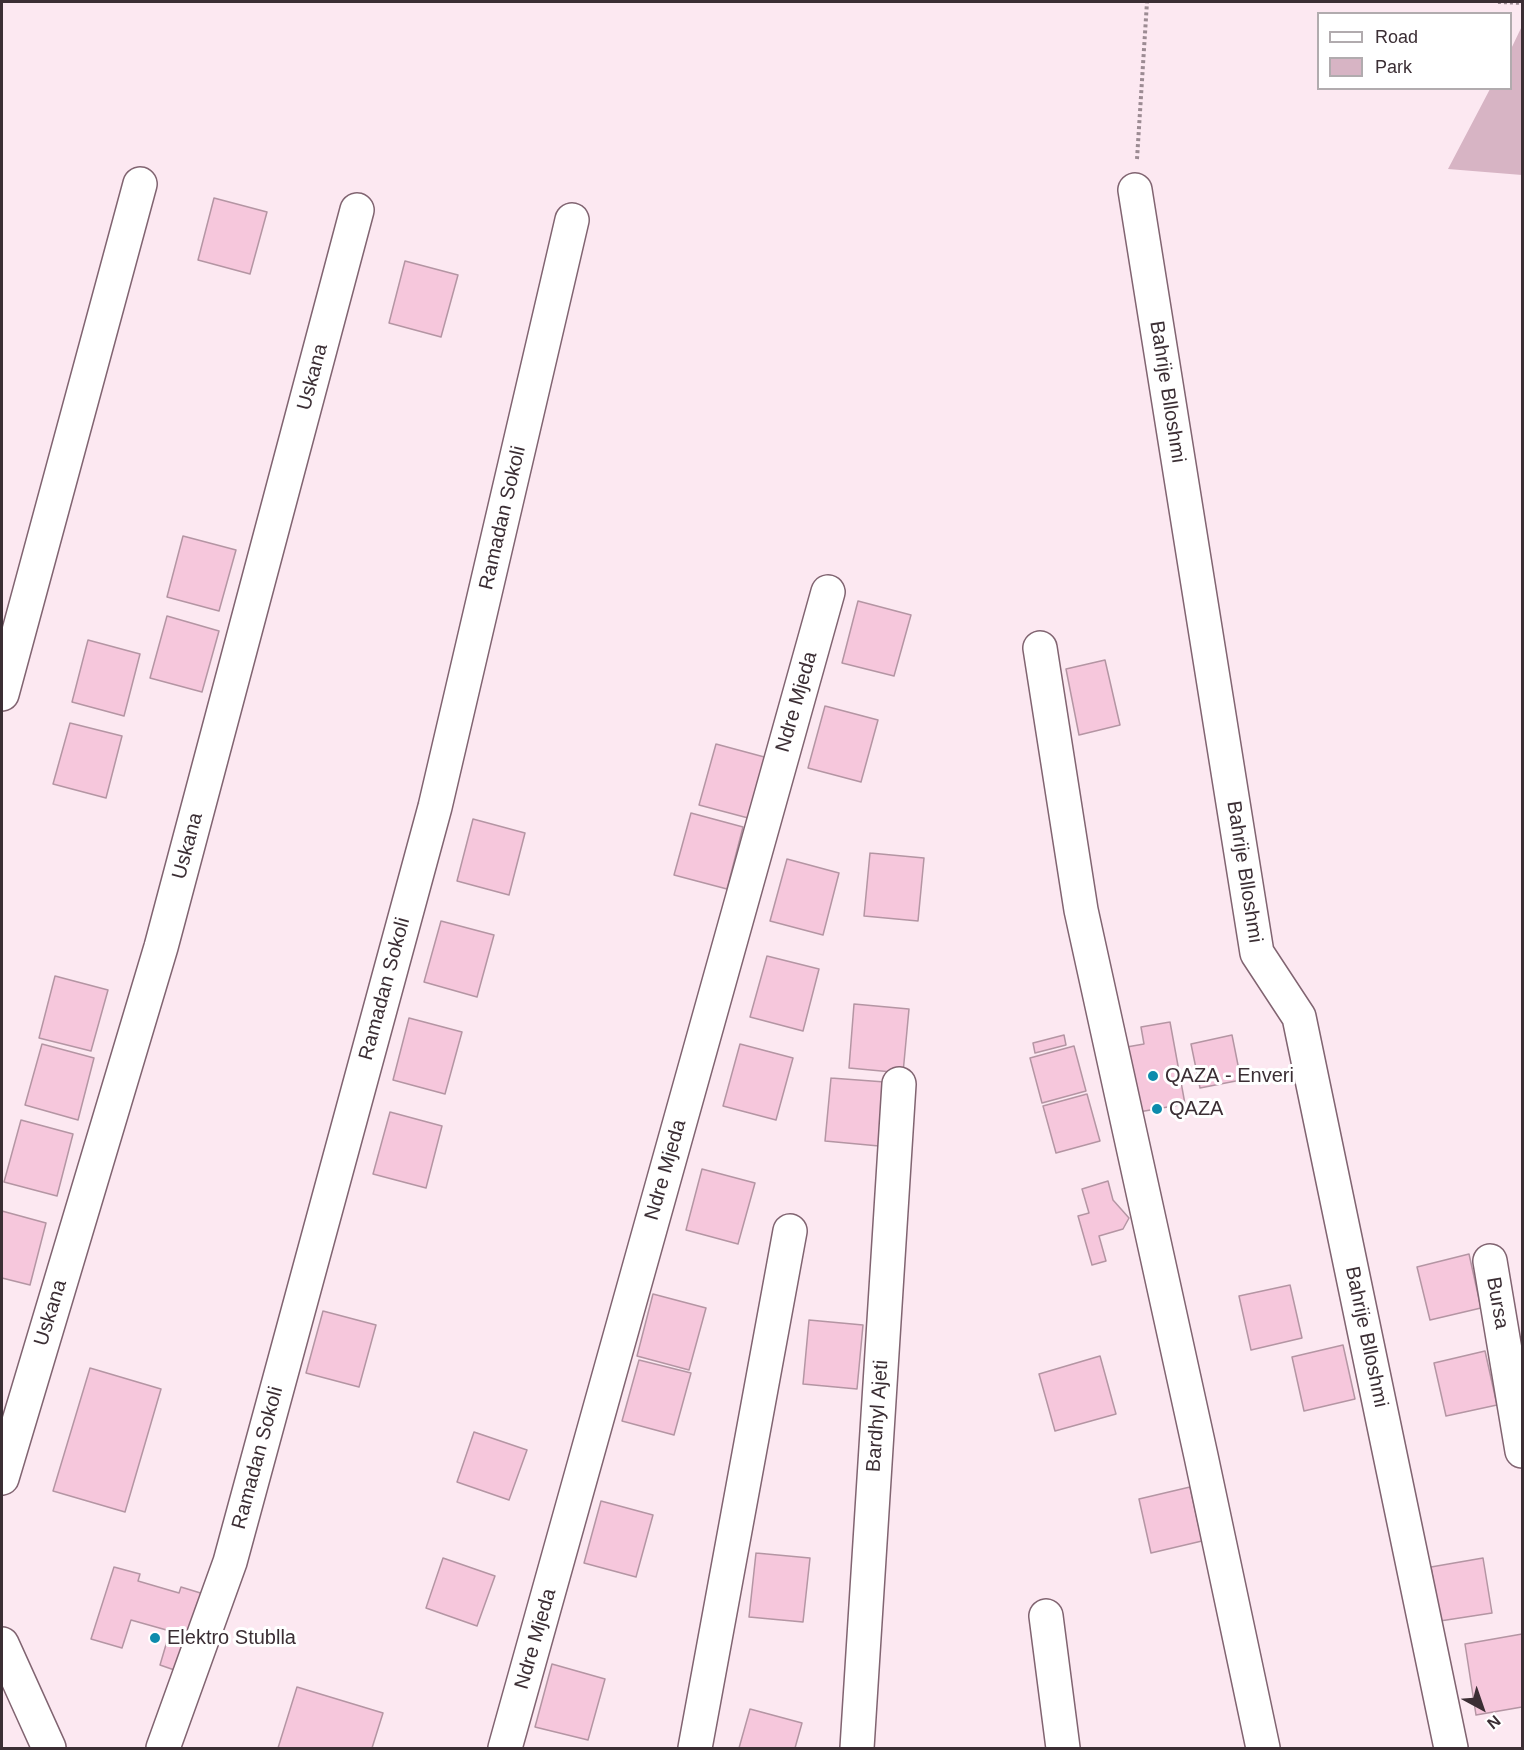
<!DOCTYPE html>
<style>
body{margin:0}
#map{position:relative;width:1524px;height:1750px;overflow:hidden;background:#fce8f1;font-family:Arial,sans-serif}
canvas{display:block}
.frame{position:absolute;inset:0;border:3px solid #3b2e34;pointer-events:none}
.legend{position:absolute;left:1317px;top:12px;width:195px;height:78px;box-sizing:border-box;background:#fff;border:2px solid #b1abae;margin:0;padding:8px 10px;list-style:none;font-size:18px;color:#3b2e34}
.legend li{display:flex;align-items:center;gap:12px;height:30px}
.legend b{width:30px;border:2px solid #b1abae}
.north{position:absolute;left:1452px;top:1678px;width:60px;height:60px;-webkit-text-stroke:4px #fff;paint-order:stroke;rotate:140deg;font-size:16px;font-weight:700;line-height:24px;text-align:center;color:#3b2e34}
.north::after{content:'';display:block;margin:auto;width:21px;height:27px;background:#3b2e34;clip-path:polygon(50% 0,100% 100%,50% 72%,0 100%)}
</style>
<div id="map">
<canvas width="1524" height="1750"></canvas>
<div class="frame"></div>
<ul class="legend">
<li><b style="height:8px;background:#fff"></b>Road</li>
<li><b style="height:16px;background:#d7b4c4"></b>Park</li>
</ul>
<div class="north">N</div>
</div>
<script>
const ctx = document.querySelector('canvas').getContext('2d');
ctx.lineJoin = 'round';
function fillPath(path, color) { ctx.fillStyle = color; ctx.fill(path, 'evenodd'); }
const poly = rows => new Path2D(rows.map(r => 'M' + r).join(''));
function trace(path, color, width, dash) { ctx.strokeStyle = color; ctx.lineWidth = width; ctx.lineCap = dash ? 'butt' : 'round'; ctx.setLineDash(dash || []); ctx.stroke(path); }
function write(font, color, halo, rows, align = 'center') {
  ctx.font = font + ' Arial,sans-serif'; ctx.lineWidth = 6; ctx.setLineDash([]); ctx.textBaseline = 'middle'; ctx.strokeStyle = halo; ctx.fillStyle = color; for (const [text, x, y, turn = 0] of rows) {
    ctx.save(); ctx.translate(x, y); ctx.rotate((+turn || 0) * Math.PI / 180); ctx.textAlign = isNaN(turn) ? turn : align; if (halo) ctx.strokeText(text, 0, 0); ctx.fillText(text, 0, 0); ctx.restore();
  }
}
fillPath(poly([
 [1522,26,1522,175,1448,169,1490,89,1510,88,1511,49]
]), '#d7b4c4');
const building = poly([
 [214,198,267,212,250,274,198,260,214,198],
 [405,261,458,275,441,337,389,323,405,261],
 [183,536,236,550,219,611,167,597,183,536],
 [858,601,911,615,894,676,842,663,858,601],
 [167,616,219,631,202,692,150,678,167,616],
 [88,640,140,654,124,716,72,702,88,640],
 [1105,660,1120,725,1079,735,1066,669,1105,660],
 [825,706,878,720,861,782,808,768,825,706],
 [70,723,122,736,106,798,53,784,70,723],
 [716,744,768,758,752,819,699,805,716,744],
 [691,813,743,827,727,889,674,875,691,813],
 [473,819,525,833,509,895,457,881,473,819],
 [870,853,924,858,918,921,864,916,870,853],
 [787,859,839,873,823,935,770,921,787,859],
 [441,921,494,935,477,997,424,982,441,921],
 [767,956,819,969,803,1031,750,1017,767,956],
 [55,976,108,990,91,1051,39,1038,55,976],
 [854,1004,909,1009,903,1073,849,1068,854,1004],
 [409,1018,462,1032,445,1094,393,1080,409,1018],
 [1170,1022,1185,1104,1133,1113,1121,1048,1144,1044,1141,1027,1170,1022],
 [1064,1035,1066,1045,1035,1053,1033,1043,1064,1035],
 [1232,1035,1241,1080,1200,1088,1191,1044,1232,1035],
 [42,1044,94,1058,78,1120,25,1105,42,1044],
 [740,1044,793,1058,776,1120,723,1106,740,1044],
 [1074,1046,1086,1091,1042,1103,1030,1058,1074,1046],
 [831,1078,885,1082,879,1146,825,1141,831,1078],
 [1087,1094,1100,1141,1056,1153,1043,1106,1087,1094],
 [390,1112,442,1126,426,1188,373,1174,390,1112],
 [21,1120,73,1134,57,1196,4,1182,21,1120],
 [702,1169,755,1183,738,1244,686,1230,702,1169],
 [1108,1181,1113,1200,1129,1218,1123,1229,1099,1236,1106,1261,1092,1265,1078,1216,1089,1213,1082,1189,1108,1181],
 [2,1211,46,1223,30,1285,2,1278,2,1211],
 [1469,1254,1481,1308,1430,1320,1417,1267,1469,1254],
 [1290,1285,1302,1338,1251,1350,1239,1296,1290,1285],
 [653,1294,706,1308,689,1370,637,1356,653,1294],
 [323,1311,376,1325,359,1387,306,1373,323,1311],
 [809,1320,863,1325,857,1389,803,1384,809,1320],
 [1343,1345,1355,1399,1304,1411,1292,1357,1343,1345],
 [1485,1351,1497,1405,1446,1416,1434,1363,1485,1351],
 [1100,1356,1116,1414,1055,1431,1039,1374,1100,1356],
 [639,1360,691,1373,674,1435,622,1421,639,1360],
 [90,1368,161,1389,125,1512,53,1491,90,1368],
 [474,1432,527,1450,509,1500,457,1482,474,1432],
 [1190,1487,1202,1541,1151,1553,1139,1499,1190,1487],
 [601,1501,653,1515,636,1577,584,1563,601,1501],
 [756,1553,810,1558,803,1622,749,1617,756,1553],
 [443,1558,495,1576,477,1626,426,1608,443,1558],
 [1483,1558,1492,1613,1440,1621,1431,1567,1483,1558],
 [114,1567,140,1574,138,1581,179,1593,181,1587,207,1595,183,1673,160,1665,170,1631,131,1620,122,1648,91,1639,114,1567],
 [1522,1634,1522,1707,1476,1715,1465,1644,1522,1634],
 [552,1664,605,1679,588,1740,535,1727,552,1664],
 [297,1687,383,1713,372,1748,278,1748,297,1687],
 [750,1709,802,1723,795,1748,739,1748,750,1709]
]);
fillPath(building, '#f6c7dc');
trace(building, '#b495a3', 1.5);
const minor = poly([
 [1135,190,1257,953,1299,1017,1451,1748],
 [1040,648,1081,910,1201,1456,1263,1748],
 [2,694,140,184],
 [1490,1261,1522,1451],
 [2,1478,161,947,357,210],
 [1046,1616,1063,1748],
 [2,1644,49,1748],
 [163,1748,230,1562,435,807,572,220],
 [505,1748,828,592],
 [695,1748,790,1231],
 [857,1748,899,1084]
]);
trace(minor, '#816471', 36);
trace(poly([
 [1498,2,1522,3],
 [1137,159,1147,2]
]), '#9c8b93', 4, [3, 3]);
trace(minor, '#fff', 33);
for (const [x, y, r, color] of [
 [1153,1076,6,"#0d8bac"],
 [1157,1109,6,"#0d8bac"],
 [155,1638,6,"#0d8bac"]
]) { const dot = new Path2D(); dot.arc(x, y, r, 0, 2 * Math.PI); ctx.fillStyle = color; ctx.fill(dot); trace(dot, '#fff', 2); }
write('20px', '#3b2e34', '#fff', [
 ["Uskana",313,377,-75],
 ["Bahrije Blloshmi",1167,392,81],
 ["Ramadan Sokoli",503,518,-77],
 ["Ndre Mjeda",797,702,-74],
 ["Uskana",188,846,-75],
 ["Bahrije Blloshmi",1244,872,81],
 ["Ramadan Sokoli",385,989,-75],
 ["Ndre Mjeda",666,1170,-74],
 ["Bursa",1497,1303,80],
 ["Uskana",51,1313,-73],
 ["Bahrije Blloshmi",1366,1337,78],
 ["Bardhyl Ajeti",878,1416,-86],
 ["Ramadan Sokoli",258,1458,-75],
 ["Ndre Mjeda",536,1639,-74]
]);
write('20px', '#3b2e34', '#fff', [
 ["QAZA - Enveri",1165,1076],
 ["QAZA",1169,1109],
 ["Elektro Stublla",167,1638]
], 'left');
</script>
